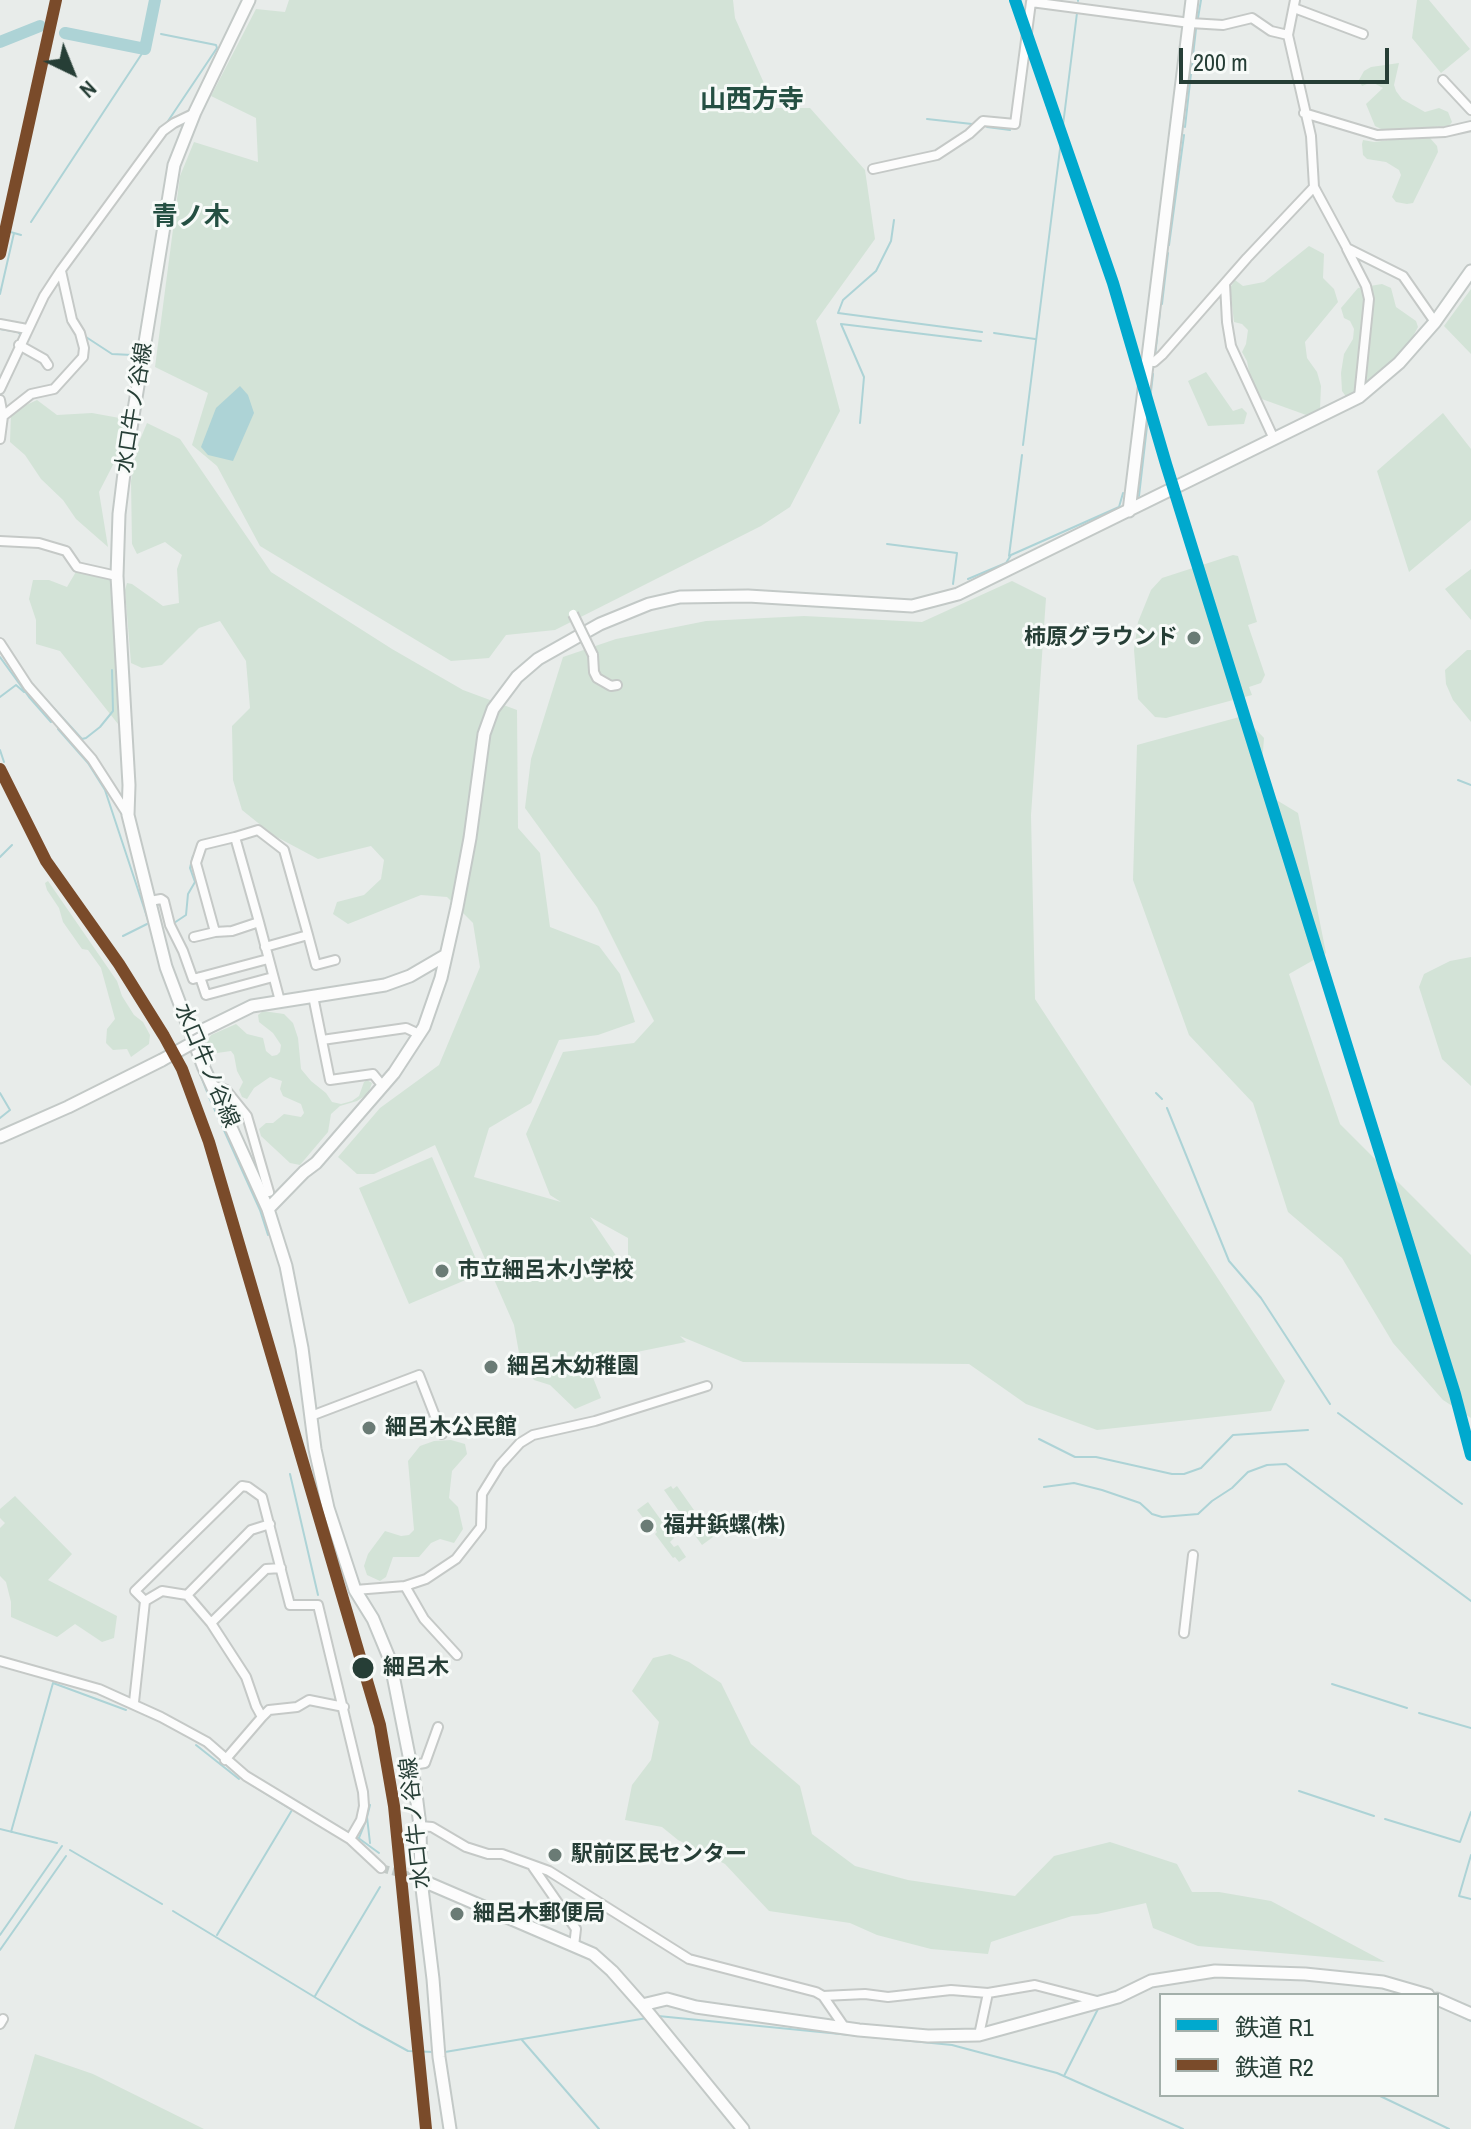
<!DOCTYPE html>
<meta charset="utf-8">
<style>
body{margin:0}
#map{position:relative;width:1471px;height:2129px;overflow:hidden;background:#e8ecea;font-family:"Archivo Narrow","Noto Sans JP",sans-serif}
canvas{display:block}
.legend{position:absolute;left:1159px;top:1993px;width:280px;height:104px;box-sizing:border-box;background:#f7faf8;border:2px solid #a3afaa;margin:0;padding:10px 14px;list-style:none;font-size:24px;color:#263e36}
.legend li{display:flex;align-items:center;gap:16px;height:40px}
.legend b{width:40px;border:2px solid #a3afaa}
.north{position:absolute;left:32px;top:32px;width:80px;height:80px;-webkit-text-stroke:6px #f7faf8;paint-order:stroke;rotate:137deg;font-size:22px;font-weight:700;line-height:32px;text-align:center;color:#263e36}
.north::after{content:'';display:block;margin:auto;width:28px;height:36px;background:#263e36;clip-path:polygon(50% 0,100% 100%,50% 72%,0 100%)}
.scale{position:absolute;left:1179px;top:48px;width:210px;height:36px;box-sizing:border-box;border:4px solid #263e36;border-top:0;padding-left:10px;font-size:24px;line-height:28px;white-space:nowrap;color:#263e36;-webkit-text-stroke:6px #f7faf8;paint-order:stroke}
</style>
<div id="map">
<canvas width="1471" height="2129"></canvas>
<ul class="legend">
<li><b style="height:10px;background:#00a9ce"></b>鉄道 R1</li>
<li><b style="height:10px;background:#7a4b2a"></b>鉄道 R2</li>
</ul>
<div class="north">N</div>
<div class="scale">200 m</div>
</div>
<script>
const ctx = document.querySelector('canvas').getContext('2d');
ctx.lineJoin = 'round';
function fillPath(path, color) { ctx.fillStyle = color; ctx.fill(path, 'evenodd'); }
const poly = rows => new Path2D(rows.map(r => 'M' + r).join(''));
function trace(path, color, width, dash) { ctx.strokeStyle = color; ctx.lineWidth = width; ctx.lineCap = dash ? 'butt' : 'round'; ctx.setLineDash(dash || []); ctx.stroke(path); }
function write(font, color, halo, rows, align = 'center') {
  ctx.font = font + ' "Archivo Narrow","Noto Sans JP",sans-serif'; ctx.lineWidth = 6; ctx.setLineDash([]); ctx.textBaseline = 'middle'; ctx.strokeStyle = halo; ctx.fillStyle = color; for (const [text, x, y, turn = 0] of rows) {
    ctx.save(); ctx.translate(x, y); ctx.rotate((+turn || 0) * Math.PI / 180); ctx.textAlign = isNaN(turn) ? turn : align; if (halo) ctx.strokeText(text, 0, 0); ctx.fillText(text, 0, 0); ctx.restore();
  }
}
fillPath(poly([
 [289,0,733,0,735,18,775,108,810,108,865,170,875,239,816,321,840,411,790,507,761,526,555,630,506,635,489,658,451,661,260,546,217,466,192,445,208,393,155,367,180,176,194,142,258,162,256,118,211,96,256,9,285,12],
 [1417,0,1429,0,1470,49,1441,73,1412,38],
 [1399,63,1394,85,1396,91,1402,99,1425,112,1439,108,1448,112,1452,122,1449,126,1400,129,1381,129,1375,126,1366,104,1383,88,1372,82,1362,86,1359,80,1364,71,1371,67],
 [1406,138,1430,138,1437,146,1438,152,1413,203,1407,204,1396,202,1392,197,1401,175,1399,170,1386,162,1367,159,1363,155,1362,144,1363,140,1374,142],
 [1309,246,1324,254,1323,278,1334,289,1338,302,1305,342,1307,358,1317,372,1321,386,1320,409,1309,416,1259,398,1252,387,1247,361,1242,352,1246,344,1248,330,1242,324,1234,322,1230,288,1235,280,1243,286,1264,282],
 [1382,284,1391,288,1396,307,1416,321,1418,327,1411,340,1369,385,1347,398,1342,391,1341,373,1344,354,1353,339,1354,329,1350,321,1344,318,1341,308,1358,288],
 [1471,289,1471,354,1444,326],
 [1206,372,1233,411,1242,408,1247,413,1244,424,1208,426,1188,381],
 [37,400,57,415,92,413,125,419,115,461,99,492,108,547,76,519,63,500,41,479,25,455,10,442,11,412],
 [1443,413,1471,449,1471,520,1409,572,1377,471],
 [147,423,180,439,271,572,392,649,463,690,517,710,518,828,540,853,550,927,599,946,620,974,635,1022,598,1035,559,1040,531,1103,489,1128,474,1177,561,1202,550,1195,526,1134,563,1052,634,1043,654,1021,597,907,525,808,531,759,563,657,616,639,706,621,804,616,922,622,1012,581,1046,598,1031,815,1035,999,1285,1381,1271,1411,1097,1430,1026,1404,969,1364,743,1362,680,1336,686,1342,617,1356,590,1370,601,1398,575,1409,550,1385,534,1380,519,1353,514,1325,435,1145,374,1174,357,1174,338,1157,380,1108,439,1065,480,967,473,923,447,897,421,895,348,924,333,914,337,902,364,895,381,879,384,860,371,846,318,859,273,835,242,810,233,780,232,726,250,708,246,661,220,621,199,628,162,665,142,668,131,663,125,590,127,583,132,584,163,606,179,603,177,569,182,555,165,542,137,554,132,544,131,481,137,447],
 [590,1217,628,1238,628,1282,621,1263],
 [1233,555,1238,556,1257,622,1248,625,1265,675,1261,683,1249,687,1252,695,1166,718,1155,717,1138,699,1134,650,1138,622,1151,590,1162,578],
 [1471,569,1471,620,1445,589],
 [77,570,113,577,118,724,60,651,36,644,36,620,29,599,33,580,49,580,67,587],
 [1467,650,1471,650,1471,722,1453,700,1446,684,1445,670],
 [1243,716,1264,738,1260,790,1298,813,1326,953,1289,974,1340,1124,1471,1255,1471,1418,1443,1400,1393,1343,1342,1258,1288,1212,1253,1103,1189,1035,1133,880,1137,745],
 [48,881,117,981,122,996,134,1015,143,1022,150,1035,149,1044,131,1057,127,1049,113,1050,106,1043,107,1029,115,1019,101,968,88,950,82,949,63,922,59,908,47,890,45,883],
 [1471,957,1471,1086,1442,1059,1419,987,1424,974,1450,961],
 [263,1011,284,1014,293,1023,298,1038,301,1069,311,1081,326,1093,332,1102,341,1104,352,1101,359,1096,364,1082,367,1080,372,1083,368,1094,357,1101,340,1106,331,1114,328,1132,300,1165,290,1163,261,1136,259,1129,266,1123,273,1123,284,1114,301,1117,304,1113,301,1104,283,1096,280,1089,282,1081,270,1077,254,1088,247,1099,242,1097,239,1090,243,1082,237,1071,234,1055,231,1051,210,1054,205,1045,211,1035,236,1024,247,1034,263,1038,266,1051,272,1056,277,1055,280,1052,281,1045,273,1033,259,1022,258,1015],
 [432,1157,482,1273,409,1304,359,1188],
 [451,1440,465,1444,467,1454,452,1471,449,1498,458,1507,463,1529,454,1543,440,1539,431,1543,419,1557,393,1557,386,1577,380,1581,367,1575,364,1566,368,1554,385,1531,401,1536,409,1535,414,1530,408,1461,420,1446,434,1441],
 [671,1486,673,1489,677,1486,713,1537,702,1545,694,1534,697,1532,694,1527,691,1528,664,1490],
 [15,1496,72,1554,48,1580,117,1616,114,1638,102,1642,75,1624,57,1637,11,1617,11,1602,6,1582,0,1576,0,1528,5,1523,0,1518,0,1509],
 [648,1502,674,1538,670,1542,674,1547,678,1545,686,1557,679,1562,675,1557,673,1558,655,1534,657,1532,654,1528,652,1529,637,1510],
 [670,1654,689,1662,721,1683,751,1744,800,1786,812,1834,855,1866,908,1880,1015,1896,1054,1856,1110,1842,1177,1864,1192,1892,1219,1892,1271,1901,1385,1962,1198,1946,1153,1928,1146,1903,1097,1914,1072,1916,1024,1931,991,1942,988,1954,931,1949,877,1935,850,1923,769,1911,725,1864,678,1840,662,1827,625,1820,632,1785,651,1760,659,1722,632,1691,653,1658],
 [35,2054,93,2074,204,2129,14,2129]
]), '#d3e3d7');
fillPath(poly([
 [240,386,248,395,254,413,233,461,208,455,201,447,216,408]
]), '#add3d6');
trace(poly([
 [1078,1,1078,0],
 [1198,18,1201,0],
 [161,34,216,45,217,48,166,124],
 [235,42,255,0],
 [927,119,972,124],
 [987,127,1010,130],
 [1185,127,1196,29],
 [894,220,891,241,876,271,843,300,838,313,982,332],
 [31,222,145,49],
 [0,229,21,235],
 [1169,245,1184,135],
 [0,294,14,233],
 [1162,304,1168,253],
 [0,329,18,332,21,335,0,379],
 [994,333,1035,339],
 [86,337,112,354,132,355],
 [1155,356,1160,312],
 [860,423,864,377,841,324,981,341],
 [1023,445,1077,13],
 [1139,496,1153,374],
 [887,544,957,553,953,584],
 [1009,556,1022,455],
 [968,579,1006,563,1011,555,1119,507,1123,493],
 [0,657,29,697,51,722],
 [40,693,82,739,86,738,100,727,113,711,112,670],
 [0,697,16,685,24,692],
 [58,729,88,763,105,790,152,932],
 [0,750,4,762],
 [1458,780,1471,785],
 [0,857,12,845],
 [174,923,186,915,188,894,195,882,190,868,193,856],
 [123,936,147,924],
 [174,1003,188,1042],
 [190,1048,209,1097,260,1210,268,1235],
 [0,1093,10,1110,0,1118],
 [1156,1093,1162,1099],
 [1167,1108,1229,1261,1261,1298,1330,1404],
 [1338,1413,1462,1504],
 [1039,1439,1075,1457,1096,1457,1172,1474,1184,1474,1201,1468,1233,1435,1308,1430],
 [290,1474,318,1595],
 [1044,1487,1074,1483,1102,1490,1140,1503,1152,1514,1162,1517,1198,1514,1212,1501,1232,1488,1248,1472,1267,1465,1286,1464,1471,1601],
 [1332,1684,1407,1708],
 [1419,1713,1471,1728],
 [196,1745,239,1779],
 [253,1775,351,1834],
 [1299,1791,1374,1816],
 [1385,1819,1460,1842,1471,1812],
 [0,1829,57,1843],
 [11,1832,53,1683,126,1710],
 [357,1837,379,1853],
 [359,1838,367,1818],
 [370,1843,367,1817,370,1805],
 [70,1850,162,1904],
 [1471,1855,1459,1896,1471,1899],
 [173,1911,359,2024,408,2051,434,2052],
 [0,1935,62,1846],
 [217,1935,292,1810,247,1782],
 [0,1950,66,1856],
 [315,1996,380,1887],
 [658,2016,952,2045,1057,2073,1183,2129],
 [1463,2017,1471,2021],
 [522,2040,599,2129],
 [445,2052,647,2018],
 [1064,2076,1099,2007],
 [1378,2095,1449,2129]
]), '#add3d6', 2);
trace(poly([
 [65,33,145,49,155,0],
 [0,42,40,26]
]), '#add3d6', 12);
trace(poly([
 [381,1868,410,1876]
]), '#c1c9c6', 8, [8, 4]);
const street = poly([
 [1295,0,1288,35,1311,136,1314,187,1347,248,1403,276,1435,322],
 [1294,8,1363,34],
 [1443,80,1471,110],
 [1304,113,1377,135,1445,132,1471,126],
 [873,169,937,155,969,134,983,121,1015,124,1031,2,1190,23,1223,25,1252,18,1271,31,1288,35],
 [1347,249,1366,286,1369,299,1359,397],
 [1225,284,1227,322,1231,346,1274,439],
 [0,324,27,329],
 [19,345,44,359,48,365],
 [1147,361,1154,362,1162,355,1247,258,1314,187],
 [0,389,44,296,61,270,163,131,174,123,195,113],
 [0,400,3,416,0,439],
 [3,416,31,394,54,389,83,357,84,348,80,333,72,320,61,271],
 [0,541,39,543,66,551,77,567,117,576],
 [0,643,28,686,92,759,128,815],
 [593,655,594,672,597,678,611,686,617,685],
 [235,837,258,830,284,850,308,935,265,947],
 [150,901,161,899,164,901,170,925,183,951,193,979,268,959],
 [259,922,232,931,215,932,196,863,202,845,235,837,259,922,280,1001],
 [308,935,316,965,335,960],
 [194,937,215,932],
 [200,977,206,995,273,977],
 [313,996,330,1080,373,1074,382,1085],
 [322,1040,406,1028,419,1034],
 [212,1085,226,1090,247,1116,269,1192],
 [311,1416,419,1375,442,1434],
 [405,1586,424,1619,457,1655],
 [355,1590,405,1586,426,1579,456,1559,481,1527,482,1494,500,1465,520,1443,533,1435,595,1421,707,1386],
 [187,1595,251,1530,270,1524],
 [145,1601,162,1591,187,1595,211,1623,246,1677,256,1706,262,1717,225,1760],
 [211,1623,266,1569,281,1568],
 [1184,1633,1193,1555],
 [0,1661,99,1689,161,1717,207,1742,246,1776,350,1839,381,1868],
 [134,1702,145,1601,135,1591,242,1486,248,1487,262,1497,290,1605,318,1605,363,1792,364,1806,361,1820,350,1839],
 [262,1717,269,1710,297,1707,309,1700,344,1707],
 [412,1765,425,1763,438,1727],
 [420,1826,432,1827,466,1847,488,1854,502,1854,549,1871,689,1959,816,1992,823,1996,845,2028],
 [533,1867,576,1929,574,1946],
 [823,1996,865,1994,888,1997,951,1990,988,1993,1035,1985,1097,2001],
 [0,2024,3,2019],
 [979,2035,988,1993]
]);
const secondary = poly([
 [249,0,195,112,174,165,125,465,119,514,117,576,129,785,128,815,166,967,204,1068,268,1209,286,1266,302,1348,315,1449,328,1508,355,1590,373,1619,390,1660,415,1786,420,1826,421,1880,433,1979,439,2057,450,2129],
 [1129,511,1192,0],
 [199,1032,252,1006,385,985,410,976,446,955],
 [0,1137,68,1107,162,1060],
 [268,1209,304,1172,316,1163,394,1073,424,1027,441,978,457,907,470,838,484,734,493,709,517,677,538,659,600,624,649,604,680,597,748,596,912,606,958,594,1359,397,1399,363,1435,322,1471,271],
 [421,1880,593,1954,612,1971,642,2005,743,2129],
 [1437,1999,1471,2014],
 [642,2005,667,1999,696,2007,859,2030,928,2036,979,2035,1118,1997,1151,1981,1215,1971,1305,1974,1383,1982,1428,1995]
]);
trace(street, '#c5c9c7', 12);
trace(secondary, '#c3c9c7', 15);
trace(street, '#fcfcfc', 8);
trace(secondary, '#fcfcfc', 11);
const streetBridge = poly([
 [573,614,593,655]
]);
const secondaryBridge = poly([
 [162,1060,203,1037]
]);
trace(streetBridge, '#c5c9c7', 12, []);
trace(secondaryBridge, '#c3c9c7', 15, []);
trace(streetBridge, '#fcfcfc', 8);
trace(secondaryBridge, '#fcfcfc', 11);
trace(poly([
 [1015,0,1113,283,1166,464,1455,1394,1471,1455]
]), '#00a9ce', 12);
trace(poly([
 [0,254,56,0],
 [0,769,46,861,119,964,164,1036,182,1069,209,1142,380,1725,394,1806,426,2129]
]), '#7a4b2a', 12);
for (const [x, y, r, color] of [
 [1194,638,8,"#6a7b75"],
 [442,1271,8,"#6a7b75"],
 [491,1367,8,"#6a7b75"],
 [369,1428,8,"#6a7b75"],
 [647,1526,8,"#6a7b75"],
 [363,1668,12,"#263e36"],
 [555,1855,8,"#6a7b75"],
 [457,1914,8,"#6a7b75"]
]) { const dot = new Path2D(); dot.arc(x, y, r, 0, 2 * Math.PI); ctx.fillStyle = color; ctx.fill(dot); trace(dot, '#f7faf8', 3); }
write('22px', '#263e36', '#f7faf8', [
 ["水口牛ノ谷線",135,408,-81],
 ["水口牛ノ谷線",206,1066,67],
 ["水口牛ノ谷線",416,1823,-96]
]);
write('bold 22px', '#263e36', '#f7faf8', [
 ["柿原グラウンド",1178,638,"right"],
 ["市立細呂木小学校",458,1271],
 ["細呂木幼稚園",507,1367],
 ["細呂木公民館",385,1428],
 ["福井鋲螺(株)",663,1526],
 ["駅前区民センター",571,1855],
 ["細呂木郵便局",473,1914]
], 'left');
write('bold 22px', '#263e36', '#f7faf8', [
 ["細呂木",383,1668]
], 'left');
write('bold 26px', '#244f42', '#f7faf8', [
 ["山西方寺",752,101],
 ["青ノ木",191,218]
]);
</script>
